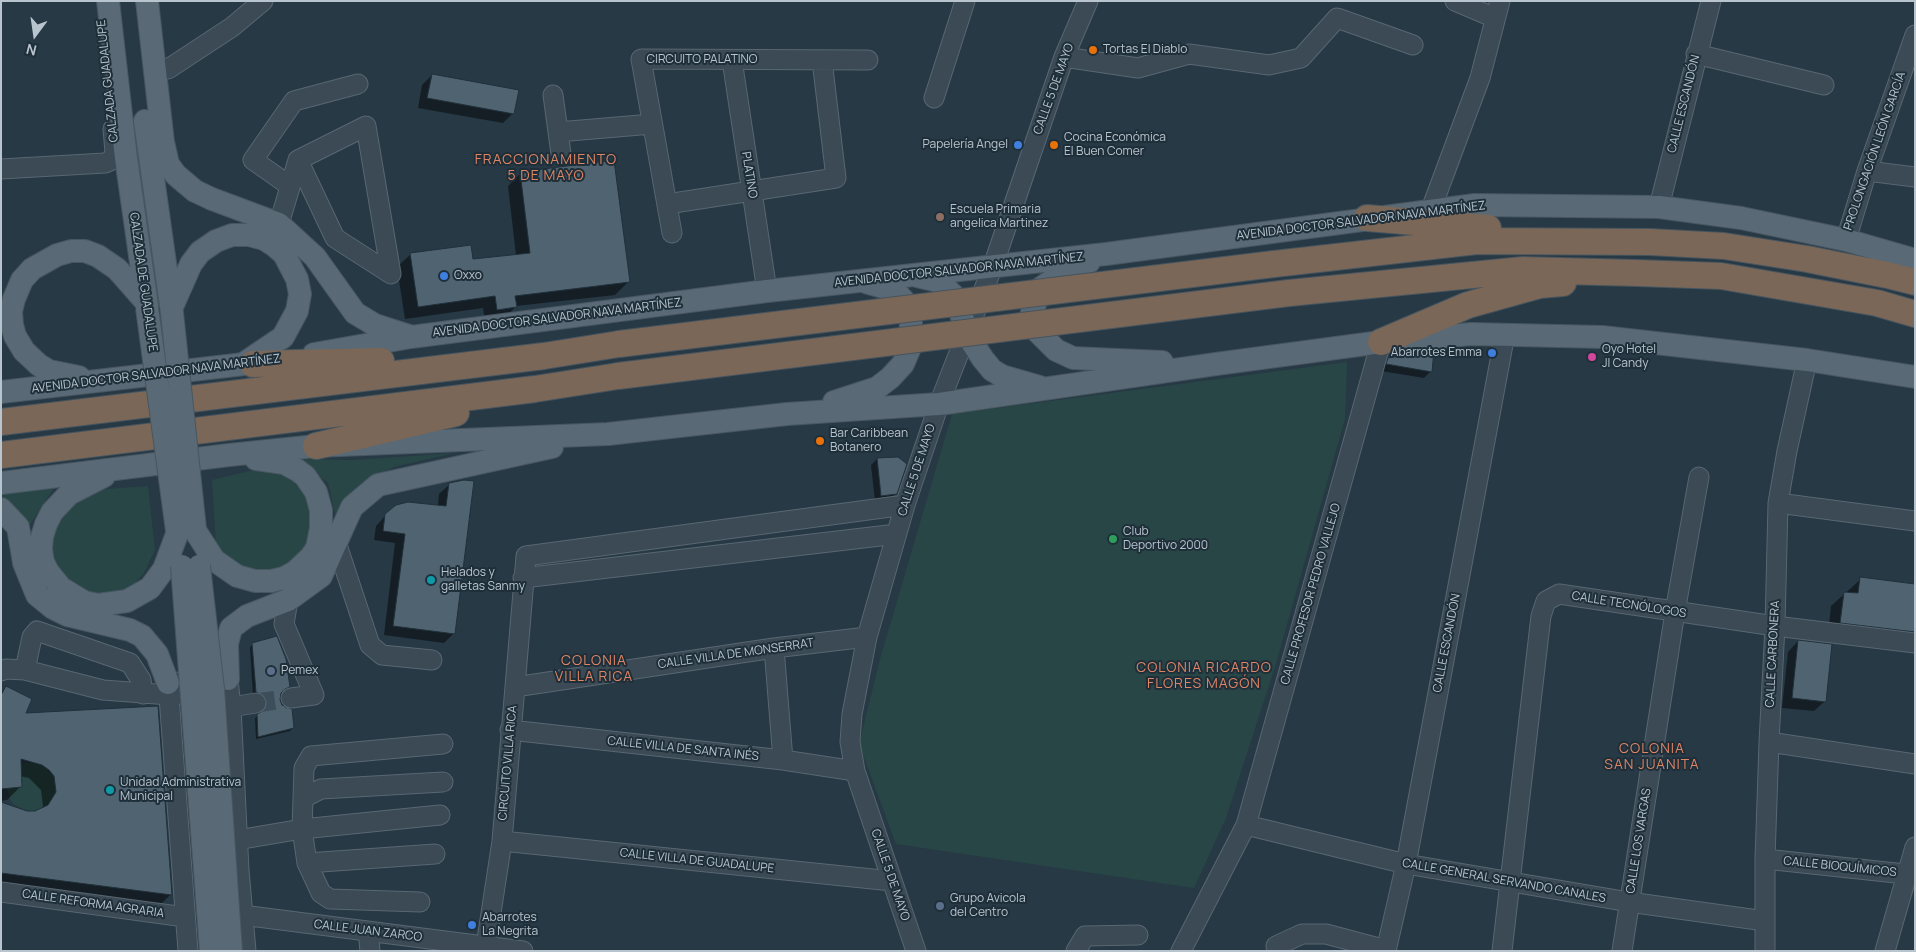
<!DOCTYPE html>
<meta charset="utf-8">
<style>
body{margin:0}
#map{position:relative;width:1916px;height:952px;overflow:hidden;background:#263945;font-family:Manrope,sans-serif}
canvas{display:block}
.frame{position:absolute;inset:0;border:2px solid #b8c4ce;pointer-events:none}
.north{position:absolute;left:10px;top:10px;width:50px;height:50px;-webkit-text-stroke:4px #1f2f3a;paint-order:stroke;rotate:194deg;font-size:14px;font-weight:700;line-height:20px;text-align:center;color:#b8c4ce}
.north::after{content:'';display:block;margin:auto;width:18px;height:22px;background:#b8c4ce;clip-path:polygon(50% 0,100% 100%,50% 72%,0 100%)}
</style>
<div id="map">
<canvas width="1916" height="952"></canvas>
<div class="frame"></div>
<div class="north">N</div>
</div>
<script>
const ctx = document.querySelector('canvas').getContext('2d');
ctx.lineJoin = 'round';
function fillPath(path, color) { ctx.fillStyle = color; ctx.fill(path, 'evenodd'); }
const poly = rows => new Path2D(rows.map(r => 'M' + r).join(''));
function trace(path, color, width, dash) { ctx.strokeStyle = color; ctx.lineWidth = width; ctx.lineCap = dash ? 'butt' : 'round'; ctx.setLineDash(dash || []); ctx.stroke(path); }
function write(font, color, halo, rows, align = 'center') {
  ctx.font = font + ' Manrope,sans-serif'; ctx.lineWidth = 4; ctx.setLineDash([]); ctx.textBaseline = 'middle'; ctx.strokeStyle = halo; ctx.fillStyle = color; for (const [text, x, y, turn = 0] of rows) {
    ctx.save(); ctx.translate(x, y); ctx.rotate((+turn || 0) * Math.PI / 180); ctx.textAlign = isNaN(turn) ? turn : align; if (halo) ctx.strokeText(text, 0, 0); ctx.fillText(text, 0, 0); ctx.restore();
  }
}
fillPath(poly([
 [1347,362,1345,419,1275,667,1226,818,1194,888,896,844,859,744,880,659,952,414],
 [454,453,394,467,358,486,337,522,328,483,297,459,354,460],
 [258,469,287,476,309,498,315,527,307,554,285,571,238,570,216,547,212,480],
 [56,485,28,528,1,502,1,491],
 [148,486,155,550,144,573,129,590,99,596,75,589,54,570,45,548,50,521,81,491],
 [25,763,34,763,42,765,54,776,56,784,56,792,48,805,35,811,27,811,13,804,9,797,7,789,22,787,21,765]
]), '#284645');
fillPath(poly([
 [432,75,513,113,503,123,418,108,422,85],
 [521,173,628,282,615,295,516,306,503,320,485,322,483,308,405,319,397,267,410,255,470,246,472,260,516,255,508,186],
 [1389,359,1431,371,1424,378,1381,371,1382,366],
 [877,459,896,493,889,500,875,501,871,465],
 [450,484,454,633,444,643,384,635,395,543,374,540,376,526,386,515,438,506,439,494],
 [1861,579,1915,586,1915,648,1828,636,1831,606],
 [1798,641,1825,701,1814,711,1782,708,1788,652],
 [253,644,288,686,282,691,278,699,293,728,290,731,256,739,255,718,262,713,265,705,253,695,250,647],
 [6,688,24,715,170,895,157,908,1,888,1,803,27,813,35,813,41,810,43,806,41,790,29,778,20,776,20,787,7,800,1,801,1,692]
]), '#0007');
const building = poly([
 [432,74,519,90,514,114,427,98,432,74],
 [614,160,630,282,515,296,517,307,497,310,495,296,418,307,410,253,471,245,473,259,530,253,520,172,614,160],
 [1434,350,1432,372,1386,364,1388,358,1434,350],
 [898,457,907,464,897,494,881,496,877,458,898,457],
 [464,480,474,481,455,634,393,626,405,534,383,531,385,514,396,505,408,502,446,506,449,483,464,480],
 [1860,577,1915,584,1915,632,1840,623,1844,592,1858,593,1860,577],
 [277,636,286,659,290,687,285,689,281,693,280,700,282,705,292,709,294,728,258,737,257,714,263,711,267,702,264,696,256,692,252,643,277,636],
 [1798,640,1832,644,1826,702,1792,698,1798,640],
 [6,686,32,699,26,713,158,706,172,895,1,873,1,802,27,811,35,811,48,805,56,792,54,776,49,770,42,765,21,759,22,787,1,789,1,695,6,686]
]);
fillPath(building, '#4f6371');
trace(building, '#21313c', 1);
trace(poly([
 [256,703,291,698]
]), '#3c4e5a', 19, [19, 9]);
const minor = poly([
 [1455,1,1495,18],
 [1696,54,1824,85],
 [1064,57,1138,68,1189,54,1269,65,1301,58,1337,18,1413,45],
 [732,60,767,291],
 [168,69,232,27,263,1],
 [553,95,561,154],
 [934,98,965,1],
 [558,132,652,124],
 [1,169,105,163,112,160,115,152,113,129],
 [1867,171,1915,177],
 [290,186,253,160,294,101,358,84],
 [667,204,836,178,822,60],
 [1659,207,1711,1],
 [1430,212,1480,78,1500,1],
 [279,224,298,160,366,126,391,274,335,238,298,160],
 [672,233,641,59,868,60],
 [1846,240,1867,171,1915,35],
 [1778,503,1915,521],
 [336,542,370,645,382,655,432,660],
 [523,578,897,534],
 [288,600,284,624,314,695,291,698],
 [774,648,783,760],
 [25,670,32,637,37,631,130,663,141,680,143,694],
 [1,671,6,669,25,670,103,690,170,695,182,694],
 [214,680,228,679,231,707,239,870,246,951],
 [182,682,168,683,188,951],
 [515,687,774,648,867,637],
 [231,707,256,703],
 [510,730,783,760,855,771],
 [1769,742,1915,764],
 [303,798,321,789,443,782],
 [1246,825,1406,864,1629,902,1765,921],
 [237,840,302,829,304,768,311,756,443,744],
 [502,841,892,881],
 [1765,859,1915,875],
 [307,863,435,854],
 [1,892,185,917],
 [420,902,330,899,321,893,307,863,302,829,440,815],
 [242,915,523,951],
 [368,931,370,951],
 [486,946,502,841,526,556,905,505],
 [1276,946,1302,934,1326,934,1386,950],
 [916,951,855,771,850,742,852,714,867,637,905,505,939,404,993,266,1064,57,1088,1],
 [1076,951,1085,936,1138,935],
 [1181,951,1246,825,1381,342],
 [1386,951,1406,864,1505,334],
 [1502,951,1541,616,1546,601,1559,594,1775,626,1915,643],
 [1622,951,1675,612,1699,477],
 [1765,951,1765,859,1769,742,1775,626,1778,503,1787,451,1807,360],
 [1885,951,1915,847]
]);
const major = poly([
 [108,1,126,158,147,305],
 [147,1,163,142,168,164,176,175,195,191,212,199,279,224,315,257,355,313,375,325,409,336],
 [145,121,172,313],
 [1089,262,1060,275,1041,288,1032,312,1032,321,1037,331,1056,350,1073,358,1162,362],
 [917,276,938,281,954,296,971,341,983,359,992,370,1002,376,1040,387],
 [172,307,191,264,200,252,216,241,232,235,249,235,264,239,275,246,284,254,297,279,300,294,297,311,283,337,246,362],
 [314,354,411,337,767,291,1106,254,1475,205,1659,207,1741,218,1846,240,1915,260],
 [79,377,49,371,39,365,24,351,15,336,12,325,11,311,14,299,22,280,32,269,57,255,71,251,85,251,98,256,117,269,147,303],
 [1,392,270,361],
 [834,402,877,388,890,378,903,364,909,350,911,323,905,302,894,290,868,283],
 [104,476,69,494,52,512,46,524,42,537,41,550,43,562,48,572,61,588,84,602,98,605,127,601,150,588,164,569,177,534],
 [1,483,229,455,316,446,608,434,787,414,939,404,1216,364,1381,342,1471,334,1602,337,1807,360,1915,377],
 [1,509,18,527,24,563,37,595,53,608,67,615,130,630,142,636,157,654,168,683],
 [196,532,214,560,237,576,255,581,271,581,284,578,295,572,311,557,317,548,321,528,321,510,316,492,305,476,297,470,284,463,256,459],
 [228,679,227,644,231,628,247,616,288,600,321,576,352,507,378,485,552,447]
]);
const highway = poly([
 [1367,218,1488,228],
 [1274,264,1477,241,1650,242,1724,246,1807,259,1887,275,1915,282],
 [1289,293,1523,270,1637,273,1721,276,1877,303,1915,314],
 [1381,342,1468,305,1540,285,1563,283],
 [253,364,381,361],
 [1,422,544,356,619,344],
 [316,446,456,413],
 [1,455,535,389,618,376]
]);
trace(minor, '#596772', 21);
trace(major, '#475661', 24);
trace(highway, '#45545f', 28);
trace(minor, '#3b4a55', 19);
trace(major, '#596975', 22);
trace(highway, '#7b6757', 26);
const majorBridge = poly([
 [147,308,177,531],
 [172,313,195,529],
 [182,566,211,951],
 [199,566,213,689,231,951]
]);
const highwayBridge = poly([
 [619,344,1274,264],
 [618,376,1289,293]
]);
trace(majorBridge, '#475661', 24, []);
trace(highwayBridge, '#45545f', 28, []);
trace(majorBridge, '#596975', 22);
trace(highwayBridge, '#7b6757', 26);
for (const [x, y, r, color] of [
 [1093,50,5,"#e8710a"],
 [1018,145,5,"#3f7fe0"],
 [1054,145,5,"#e8710a"],
 [940,217,5,"#8d6e63"],
 [444,276,5,"#3f7fe0"],
 [1492,353,5,"#3f7fe0"],
 [1592,357,5,"#d1479c"],
 [820,441,5,"#e8710a"],
 [1113,539,5,"#2e9e5b"],
 [431,580,5,"#0f9aa8"],
 [271,671,5,"#5c6f8a"],
 [110,790,5,"#0f9aa8"],
 [940,906,5,"#5c6f8a"],
 [472,925,5,"#3f7fe0"]
]) { const dot = new Path2D(); dot.arc(x, y, r, 0, 2 * Math.PI); ctx.fillStyle = color; ctx.fill(dot); trace(dot, '#1f2f3a', 2); }
write('12px', '#b8c4ce', '#1f2f3a', [
 ["Tortas El Diablo",1103,50],
 ["Cocina Económica",1064,138],
 ["El Buen Comer",1064,152],
 ["Papelería Angel",1008,145,"right"],
 ["Escuela Primaria",950,210],
 ["angelica Martinez",950,224],
 ["Oxxo",454,276],
 ["Oyo Hotel",1602,350],
 ["JI Candy",1602,364],
 ["Abarrotes Emma",1482,353,"right"],
 ["Bar Caribbean",830,434],
 ["Botanero",830,448],
 ["Club",1123,532],
 ["Deportivo 2000",1123,546],
 ["Helados y",441,573],
 ["galletas Sanmy",441,587],
 ["Pemex",281,671],
 ["Unidad Administrativa",120,783],
 ["Municipal",120,797],
 ["Grupo Avicola",950,899],
 ["del Centro",950,913],
 ["Abarrotes",482,918],
 ["La Negrita",482,932]
], 'left');
write('12px', '#b8c4ce', '#1f2f3a', [
 ["CIRCUITO PALATINO",702,60],
 ["CALZADA GUADALUPE",108,81,-96],
 ["CALLE 5 DE MAYO",1054,89,-70],
 ["CALLE ESCANDÓN",1684,104,-76],
 ["PROLONGACIÓN LEÓN GARCÍA",1875,151,-71],
 ["PLATINO",749,175,81],
 ["AVENIDA DOCTOR SALVADOR NAVA MARTÍNEZ",1361,221,-7],
 ["AVENIDA DOCTOR SALVADOR NAVA MARTÍNEZ",959,270,-6],
 ["CALZADA DE GUADALUPE",143,282,82],
 ["AVENIDA DOCTOR SALVADOR NAVA MARTÍNEZ",557,318,-7],
 ["AVENIDA DOCTOR SALVADOR NAVA MARTÍNEZ",156,374,-7],
 ["CALLE 5 DE MAYO",917,470,-72],
 ["CALLE PROFESOR PEDRO VALLEJO",1311,594,-74],
 ["CALLE TECNÓLOGOS",1629,605,9],
 ["CALLE ESCANDÓN",1447,643,-79],
 ["CALLE VILLA DE MONSERRAT",736,654,-8],
 ["CALLE CARBONERA",1773,654,-87],
 ["CALLE VILLA DE SANTA INÉS",683,749,6],
 ["CIRCUITO VILLA RICA",508,763,-85],
 ["CALLE LOS VARGAS",1639,841,-81],
 ["CALLE VILLA DE GUADALUPE",697,861,6],
 ["CALLE BIOQUÍMICOS",1840,867,6],
 ["CALLE 5 DE MAYO",890,875,71],
 ["CALLE GENERAL SERVANDO CANALES",1504,881,10],
 ["CALLE REFORMA AGRARIA",93,904,8],
 ["CALLE JUAN ZARCO",368,931,7]
]);
ctx.letterSpacing = '1px';
write('14px', '#dd8565', '#1f2f3a', [
 ["FRACCIONAMIENTO",546,160],
 ["5 DE MAYO",546,176],
 ["COLONIA",594,661],
 ["VILLA RICA",594,677],
 ["COLONIA RICARDO",1204,668],
 ["FLORES MAGÓN",1204,684],
 ["COLONIA",1652,749],
 ["SAN JUANITA",1652,765]
]);
ctx.letterSpacing = '0px';
</script>
